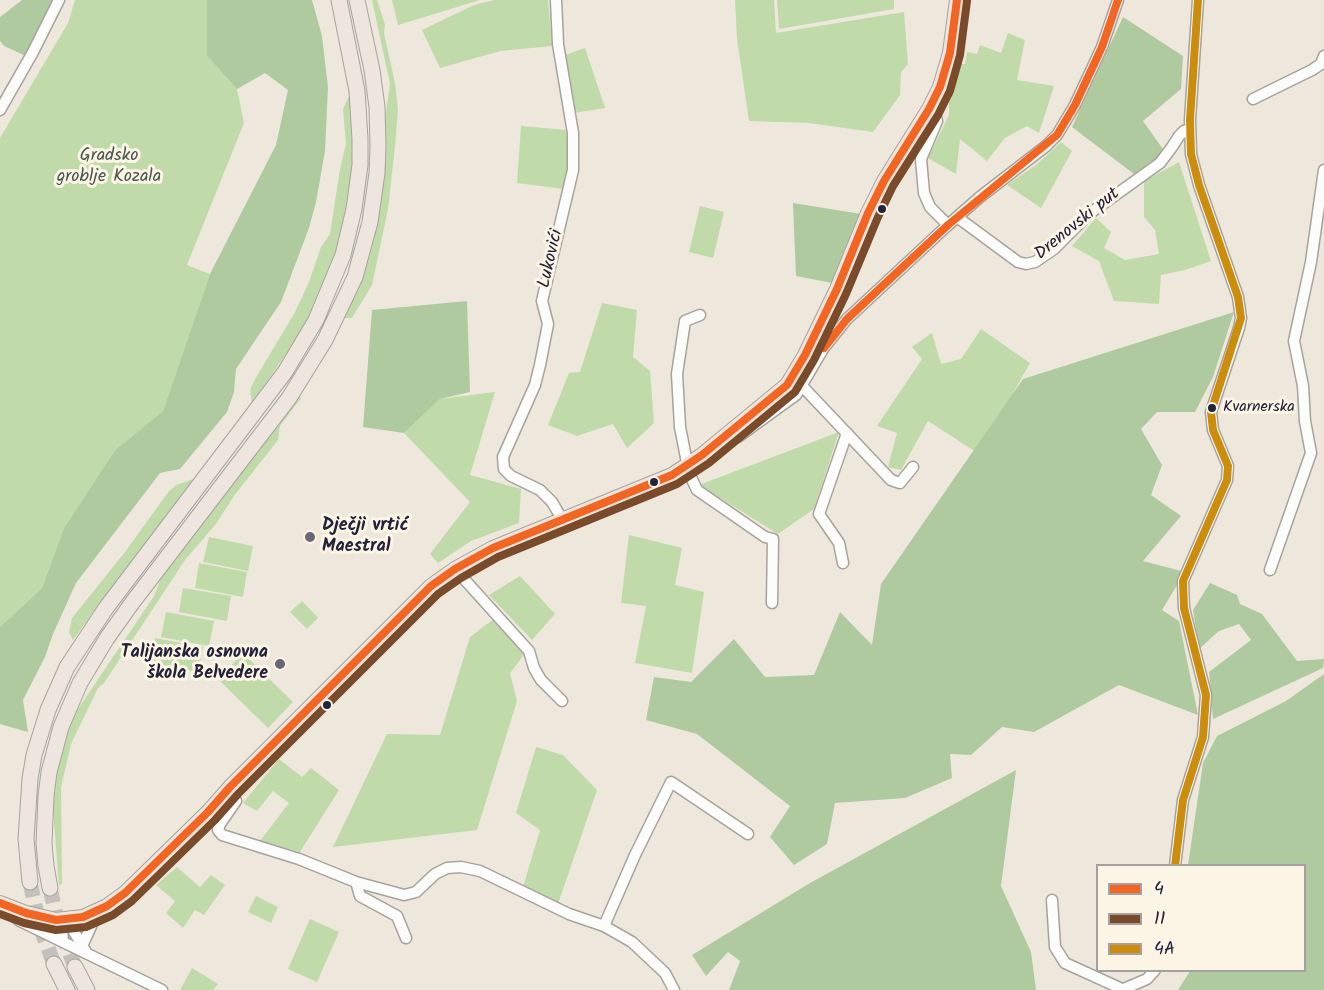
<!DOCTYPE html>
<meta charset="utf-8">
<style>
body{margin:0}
#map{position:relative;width:1324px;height:990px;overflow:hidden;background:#ede8db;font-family:Kalam,sans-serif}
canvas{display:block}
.legend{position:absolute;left:1096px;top:864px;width:210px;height:108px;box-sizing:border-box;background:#fcf5e5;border:2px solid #a5a1a1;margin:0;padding:8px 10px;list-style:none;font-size:18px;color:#22223b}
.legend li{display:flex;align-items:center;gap:12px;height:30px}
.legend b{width:30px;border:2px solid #a5a1a1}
</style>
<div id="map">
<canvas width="1324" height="990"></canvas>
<ul class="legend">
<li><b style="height:8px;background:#f26522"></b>4</li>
<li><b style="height:8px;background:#7a4b2a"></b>11</li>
<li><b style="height:8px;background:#cc8c0c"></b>4A</li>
</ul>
</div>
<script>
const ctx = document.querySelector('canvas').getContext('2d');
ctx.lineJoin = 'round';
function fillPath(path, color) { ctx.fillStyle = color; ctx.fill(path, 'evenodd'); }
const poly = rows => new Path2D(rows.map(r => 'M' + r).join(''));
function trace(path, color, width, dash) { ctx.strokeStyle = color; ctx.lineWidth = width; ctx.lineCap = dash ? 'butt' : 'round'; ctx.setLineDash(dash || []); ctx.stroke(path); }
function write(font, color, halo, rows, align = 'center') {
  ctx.font = font + ' Kalam,sans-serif'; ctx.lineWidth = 6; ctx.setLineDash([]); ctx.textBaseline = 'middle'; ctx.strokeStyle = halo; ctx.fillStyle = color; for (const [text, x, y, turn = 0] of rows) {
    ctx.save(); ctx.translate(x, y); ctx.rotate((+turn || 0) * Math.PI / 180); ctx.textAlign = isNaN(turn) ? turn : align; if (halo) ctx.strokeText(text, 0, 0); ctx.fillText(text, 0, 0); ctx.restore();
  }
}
fillPath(poly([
 [75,0,207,0,207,56,237,89,244,123,187,265,210,274,163,411,115,450,64,528,42,588,0,627,0,138,68,23],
 [372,0,377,0,381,12,385,25,384,33,395,83,398,109,395,146,388,209,372,285,352,318,345,318,363,275,373,242,385,168,385,119,390,84],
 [392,0,480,0,398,25],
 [494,0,548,0,552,46,500,51,440,68,422,30,474,5],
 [735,0,774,0,776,33,904,12,908,64,901,72,900,95,873,132,809,123,749,121,737,39],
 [777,0,894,0,894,9,779,29],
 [1008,33,1025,40,1017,80,1054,86,1039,133,1027,126,1005,138,987,161,960,139,956,174,928,158,949,115,949,97,961,64,965,64,967,52,977,54,980,45,1001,53],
 [585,48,605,108,574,113,565,55],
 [349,96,353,132,351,183,344,226,333,263,314,309,300,334,252,403,250,390,254,381,295,312,309,282,321,247,330,234,340,169,346,144,343,109],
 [521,126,566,130,569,165,564,189,517,183],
 [1061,142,1072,151,1041,208,1007,185,1036,165],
 [1179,162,1211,261,1185,270,1161,275,1159,304,1114,301,1099,261,1072,246,1096,218,1111,232,1104,248,1125,260,1159,254,1155,230,1144,217,1144,181],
 [700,206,724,212,713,258,689,252],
 [602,303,637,310,633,357,650,371,654,423,627,448,613,424,577,436,548,425,569,373,580,372],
 [981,329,1030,363,979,454,928,421,901,470,888,467,897,433,877,426,922,359,912,347,932,333,941,364,961,359],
 [324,356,300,396,301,398,280,426,278,440,234,496,216,524,185,560,104,683,98,688,71,744,61,788,62,884,59,885,53,809,54,792,61,753,74,715,154,596,163,573,306,383],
 [495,392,470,475,521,489,519,523,471,541,438,563,430,554,470,502,404,433,440,399],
 [839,432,814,509,778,534,699,485],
 [196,478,102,600,73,640,69,632,72,618,125,552,169,491,176,485],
 [629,535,682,548,675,585,704,592,692,673,635,663,646,606,621,603],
 [209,537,253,546,248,571,203,562],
 [199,563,247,572,243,597,195,588],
 [520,576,555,614,532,640,489,595],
 [183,588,231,596,227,621,179,612],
 [302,601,318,618,307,629,290,612],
 [166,612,214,621,209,646,161,637],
 [495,618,526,652,510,673,517,701,477,830,333,847,387,734,440,735,470,637],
 [155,638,203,647,198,672,150,663],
 [243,653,293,702,268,728,218,679],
 [536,747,563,755,597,790,558,904,523,887,540,830,516,813],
 [279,759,302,777,311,768,339,790,300,852,260,841,289,803,273,791,257,811,243,803],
 [177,867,200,887,211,875,225,885,204,915,195,910,183,928,166,913,175,901,156,885],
 [256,896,278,907,271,923,248,912],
 [310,919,339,932,317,982,288,969],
 [192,968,218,984,213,990,180,990]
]), '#c0dba9');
fillPath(poly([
 [22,0,57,0,28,57,4,46,0,41,0,17],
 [207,0,312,0,322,36,328,87,325,151,316,202,309,228,281,302,236,369,234,392,227,412,180,469,160,473,76,583,53,634,45,657,23,700,28,732,0,724,0,627,42,588,64,528,115,450,163,411,210,274,276,145,288,90,265,73,237,89,207,56],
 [1123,17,1183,56,1181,89,1143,121,1165,152,1134,174,1072,127],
 [793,203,861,214,832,283,796,276],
 [467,301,470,392,440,399,404,433,363,427,372,310],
 [1234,312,1213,377,1195,412,1157,412,1141,429,1162,465,1151,495,1181,516,1143,561,1185,572,1162,610,1179,621,1198,715,1119,685,1034,732,1002,727,971,755,950,754,952,778,905,798,835,803,827,844,794,865,770,837,790,806,697,734,646,720,654,677,691,682,734,639,765,677,814,675,840,612,872,645,881,584,1023,379],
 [1210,583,1237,595,1240,604,1262,614,1297,661,1324,659,1323,668,1213,719,1209,672,1251,640,1239,624,1219,631,1199,649,1193,610],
 [1324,674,1324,990,1178,990,1190,971,1304,970,1304,866,1188,865,1203,763,1217,736,1286,701],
 [1016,770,1001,886,1031,952,1036,990,729,990,740,961,728,952,706,976,692,955,810,883]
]), '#afca9f');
trace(poly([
 [30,882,39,924,54,964],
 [50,888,57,920,75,967]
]), '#c4c0bb', 15, [15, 8]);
const minor = poly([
 [556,0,558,44,573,133,573,170,542,301,548,324,540,365,535,385,503,457,504,469,511,476,540,490,552,502,562,519],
 [1253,99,1312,70,1321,64,1324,56],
 [929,109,935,113,937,121,921,159,924,193,930,207,948,225],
 [0,110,33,52,59,0],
 [957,217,1018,262,1026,264,1035,262,1054,249,1089,214,1160,163,1172,147,1179,136,1184,131,1190,129],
 [700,315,685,321,677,374,680,427,689,473,697,490,765,537,773,539,772,603],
 [803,387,891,480,900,483,913,467],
 [727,435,738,437,796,395,823,349,847,319,948,225,980,197,1046,146,1057,135,1075,105,1102,47,1118,0],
 [843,563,839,543,819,514,847,433],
 [455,569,529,651,534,668,541,680,562,701],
 [1270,570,1311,453,1305,421,1303,386,1294,341,1311,262,1324,170],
 [230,787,236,801,220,824,218,830,222,835,299,859,356,882,404,895,416,892,435,874,447,868,461,867,480,871,569,914,604,926,632,942,665,973,674,990],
 [1175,866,1183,800,1203,737,1206,695,1184,608,1183,581,1227,480,1228,466,1213,430,1211,412,1239,328,1241,318,1238,297,1199,185,1191,154,1190,120,1198,0],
 [356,882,360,896,397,916,406,938],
 [1052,900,1055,947,1065,963,1122,989],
 [3,908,20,921,63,942],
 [604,926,635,855,671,782,748,834],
 [83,944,98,911],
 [86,952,67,920,62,930,63,942,162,990],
 [1121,990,1147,979,1155,970]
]);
const major = poly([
 [0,903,26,913,56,920,83,917,107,906,125,893,208,812,230,787,431,586,455,569,493,548,672,475,702,455,787,385,805,355,837,289,868,213,884,181,929,109,940,87,950,53,957,0]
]);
const highway = poly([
 [30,882,26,839,30,779,34,755,48,710,67,667,106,608,285,372,316,320,343,255,354,209,360,165,360,139,357,91,339,0],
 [50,888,46,866,44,843,46,796,49,772,61,727,80,683,107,638,132,603,289,398,325,340,355,277,370,222,377,173,378,146,377,107,372,70,357,0],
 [54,964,67,990],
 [75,967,87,990]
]);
trace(minor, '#a6a39e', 13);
trace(major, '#a6a39e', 16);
trace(highway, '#a6a39e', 17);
trace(minor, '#fcfcfa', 10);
trace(major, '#ede5de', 14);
trace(highway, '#ede5de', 15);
trace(poly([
 [824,348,847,319,948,225,1057,135,1075,105,1102,47,1118,0],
 [0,903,26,913,56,920,83,917,107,906,125,893,208,812,230,787,431,586,455,569,493,548,672,475,702,455,787,385,805,355,837,289,868,213,884,181,929,109,940,87,950,53,957,0]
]), '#f26522', 8);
trace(poly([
 [0,914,24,923,56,930,86,927,113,915,132,901,215,820,238,794,438,594,461,578,498,557,677,484,709,463,795,392,814,360,846,294,878,217,893,186,938,115,950,91,960,55,967,1]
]), '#7a4b2a', 8);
trace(poly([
 [1175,866,1183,800,1203,737,1206,695,1184,608,1183,581,1227,480,1228,466,1213,430,1211,412,1241,318,1238,297,1199,185,1191,154,1190,120,1198,0]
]), '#cc8c0c', 8);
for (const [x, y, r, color] of [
 [882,209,5,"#22223b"],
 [1212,408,5,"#22223b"],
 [654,482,5,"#22223b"],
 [310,537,6,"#696773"],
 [280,664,6,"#696773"],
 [327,705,5,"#22223b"]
]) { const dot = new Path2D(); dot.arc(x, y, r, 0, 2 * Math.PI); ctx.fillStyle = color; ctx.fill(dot); trace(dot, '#fcf5e5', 2); }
write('16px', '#22223b', '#fcf5e5', [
 ["Kvarnerska",1223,408]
], 'left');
write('18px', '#475650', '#fcf5e5', [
 ["Gradsko",109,157],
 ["groblje Kozala",109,178]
]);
write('18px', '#22223b', '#fcf5e5', [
 ["Drenovski put",1078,225,-39],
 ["Lukovići",552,259,-77]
]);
write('bold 18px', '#22223b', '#fcf5e5', [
 ["Dječji vrtić",322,527],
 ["Maestral",322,548],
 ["Talijanska osnovna",268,654,"right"],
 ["škola Belvedere",268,675,"right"]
], 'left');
</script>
